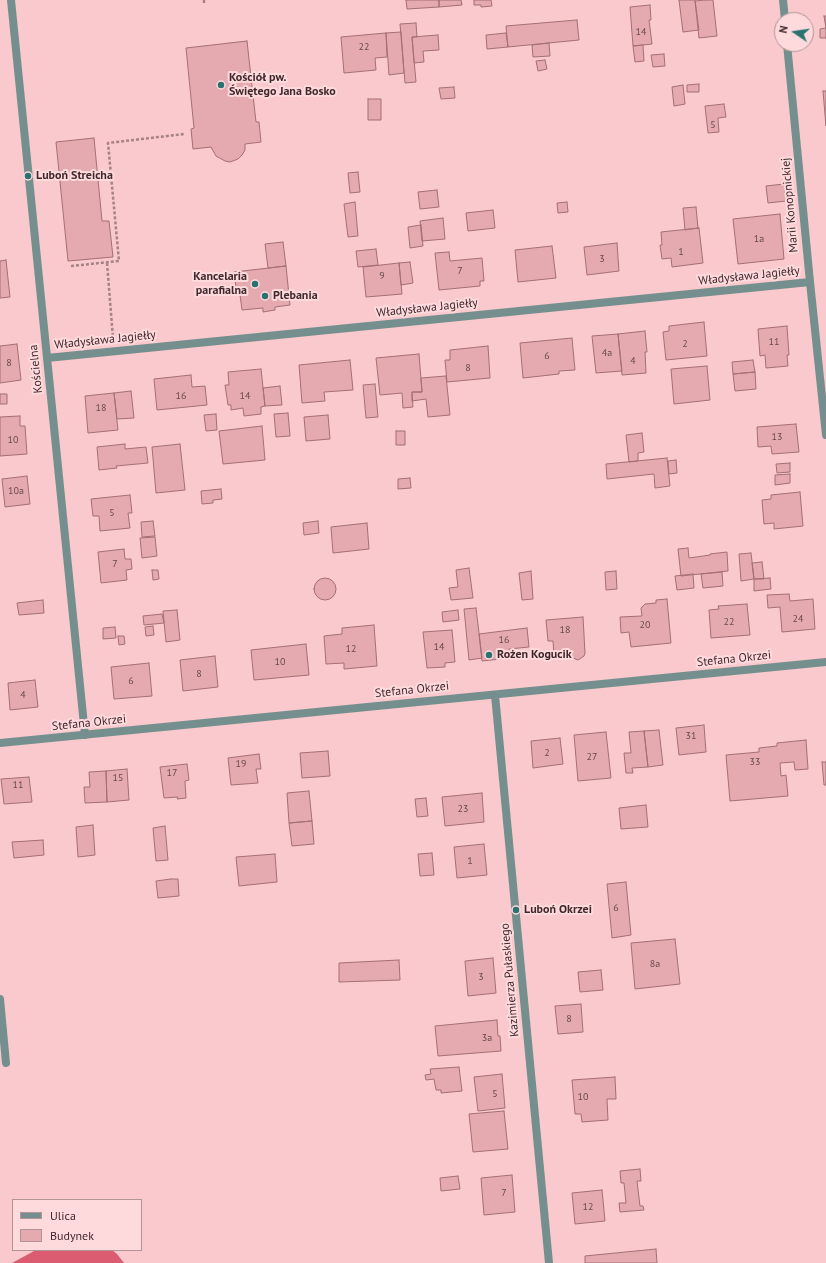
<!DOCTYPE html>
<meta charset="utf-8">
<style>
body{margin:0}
#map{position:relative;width:826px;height:1263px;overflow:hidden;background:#f9c9cd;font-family:"PT Sans",sans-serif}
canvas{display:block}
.legend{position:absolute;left:12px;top:1199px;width:130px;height:52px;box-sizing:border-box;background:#fedadd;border:1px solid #b29396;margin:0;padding:5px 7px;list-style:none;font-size:12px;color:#40292c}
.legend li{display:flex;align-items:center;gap:8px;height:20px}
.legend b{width:20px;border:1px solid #b29396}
.north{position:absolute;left:774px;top:12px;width:40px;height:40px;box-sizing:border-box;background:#fedadd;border:1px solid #b29396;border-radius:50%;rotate:283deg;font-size:11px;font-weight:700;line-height:16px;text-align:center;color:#40292c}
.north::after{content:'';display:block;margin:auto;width:14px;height:18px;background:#287270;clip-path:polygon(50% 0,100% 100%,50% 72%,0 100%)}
</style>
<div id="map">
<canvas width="826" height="1263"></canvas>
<ul class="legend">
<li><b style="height:5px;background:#748f8e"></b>Ulica</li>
<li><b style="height:11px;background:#e4aab0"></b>Budynek</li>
</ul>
<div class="north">N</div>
</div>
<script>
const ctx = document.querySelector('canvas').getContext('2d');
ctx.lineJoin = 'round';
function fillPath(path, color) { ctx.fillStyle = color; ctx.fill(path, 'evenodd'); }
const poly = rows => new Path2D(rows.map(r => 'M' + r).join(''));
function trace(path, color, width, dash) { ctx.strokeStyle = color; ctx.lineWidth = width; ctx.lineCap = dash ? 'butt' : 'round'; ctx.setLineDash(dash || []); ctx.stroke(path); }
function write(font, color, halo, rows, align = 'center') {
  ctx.font = font + ' "PT Sans",sans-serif'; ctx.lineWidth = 4; ctx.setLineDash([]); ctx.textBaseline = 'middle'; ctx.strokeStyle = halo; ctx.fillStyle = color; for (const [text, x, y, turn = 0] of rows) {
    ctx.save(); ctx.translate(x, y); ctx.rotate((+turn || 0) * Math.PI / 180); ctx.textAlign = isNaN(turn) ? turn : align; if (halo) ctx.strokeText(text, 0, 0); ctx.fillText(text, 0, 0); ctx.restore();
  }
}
fillPath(poly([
 [36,1250,112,1250,117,1254,124,1263,12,1263]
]), '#db5b71');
const building = poly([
 [406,0,439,0,439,7,407,9,406,0],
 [439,0,461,0,462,5,439,7,439,0],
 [474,0,491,0,492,6,481,7,481,5,474,5,474,0],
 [679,0,695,0,699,30,683,32,679,0],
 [705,0,713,0,717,36,699,38,695,1,705,0],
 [650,5,651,20,649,20,652,44,633,46,630,7,650,5],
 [824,16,826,16,826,38,820,38,820,29,826,28,824,16],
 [577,20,579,40,508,47,506,26,577,20],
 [416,23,417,37,412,37,416,82,405,83,400,24,416,23],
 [401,32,404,73,389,75,386,33,401,32],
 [386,33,387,57,375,58,376,70,344,73,341,37,386,33],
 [506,33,508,47,487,49,486,35,506,33],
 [438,35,439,50,423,51,424,62,414,63,412,37,438,35],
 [247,41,256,122,259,122,261,142,245,144,245,150,242,155,238,159,230,162,225,161,216,156,211,147,193,149,191,129,194,128,186,48,247,41],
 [549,43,550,56,533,57,532,45,549,43],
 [643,45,644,61,635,62,633,46,643,45],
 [664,54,665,66,653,67,651,55,664,54],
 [545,60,547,69,538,71,536,61,545,60],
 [699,84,699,92,687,92,687,85,699,84],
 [683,85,685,104,674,106,672,87,683,85],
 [454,87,455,98,441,99,439,88,454,87],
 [823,91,826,91,826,126,823,91],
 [368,99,381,99,381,120,368,120,368,99],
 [724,104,726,117,718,118,719,132,708,133,705,106,724,104],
 [94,138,102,221,109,221,113,257,68,261,56,142,94,138],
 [358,172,360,192,350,193,348,173,358,172],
 [784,184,786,201,768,203,766,186,784,184],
 [437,190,439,207,420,209,418,192,437,190],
 [355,202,358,236,348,237,344,204,355,202],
 [567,202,568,212,558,213,557,203,567,202],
 [696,207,698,228,685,230,683,208,696,207],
 [493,210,495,228,468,231,466,213,493,210],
 [780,214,784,259,738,264,733,219,780,214],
 [443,218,445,239,422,241,420,221,443,218],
 [421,225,423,246,410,248,408,227,421,225],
 [699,228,703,263,672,267,671,258,662,259,660,245,662,245,661,232,699,228],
 [283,242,286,266,268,268,265,244,283,242],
 [617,243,619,271,587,275,584,247,617,243],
 [552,246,556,278,518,282,515,250,552,246],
 [376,249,378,265,358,267,356,251,376,249],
 [449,252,450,261,482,258,484,281,480,281,480,286,439,290,435,253,449,252],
 [6,260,10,297,0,298,0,261,6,260],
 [410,262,413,283,401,285,399,263,410,262],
 [399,263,402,294,366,297,363,267,399,263],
 [286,266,290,305,275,307,275,310,263,312,263,308,242,310,239,287,236,287,234,272,286,266],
 [704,322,707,356,666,360,663,332,669,331,669,326,704,322],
 [787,326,789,355,787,355,788,366,766,368,765,355,760,356,758,329,787,326],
 [645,331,647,352,645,352,646,373,622,375,618,334,645,331],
 [618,334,622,371,596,373,592,336,618,334],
 [572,338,575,370,559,371,559,374,523,378,520,343,572,338],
 [17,344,21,380,0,383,0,346,17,344],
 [488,346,490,378,447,382,445,360,450,360,450,350,488,346],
 [419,354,422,392,412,392,413,407,403,408,402,393,380,395,376,358,419,354],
 [350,360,353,390,324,392,325,401,302,403,299,365,350,360],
 [753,360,755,372,733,374,732,362,753,360],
 [707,366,710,400,674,404,671,369,707,366],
 [261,369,265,406,261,407,261,414,244,416,243,408,231,410,231,405,228,405,225,385,229,385,228,372,261,369],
 [755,372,756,389,735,391,733,374,755,372],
 [191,375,192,387,205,386,207,405,157,410,154,379,191,375],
 [446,376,450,415,428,417,426,399,412,401,412,392,422,392,421,378,446,376],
 [375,384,378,417,366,418,363,385,375,384],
 [280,386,282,405,265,406,263,388,280,386],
 [131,391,134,418,117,419,114,393,131,391],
 [114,393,118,430,88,433,85,396,114,393],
 [0,394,7,394,7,404,0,404,0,394],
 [288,413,290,436,276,437,274,414,288,413],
 [216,414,217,430,206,431,204,415,216,414],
 [328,415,330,439,306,441,304,417,328,415],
 [20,416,20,426,25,426,27,454,0,456,0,417,20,416],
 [796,424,799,452,772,454,771,446,758,447,757,427,796,424],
 [262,426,265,460,223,464,219,431,262,426],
 [396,431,405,431,405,445,396,445,396,431],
 [642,433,644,452,638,453,638,461,629,462,626,435,642,433],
 [125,444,125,449,146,447,148,463,116,466,117,468,99,470,97,447,125,444],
 [180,444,185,490,156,493,152,447,180,444],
 [667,458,670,486,655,488,654,474,607,479,606,464,667,458],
 [676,460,677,473,669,474,668,461,676,460],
 [790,463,790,472,777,473,776,464,790,463],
 [790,474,790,483,775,485,775,475,790,474],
 [27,476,30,504,5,507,2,479,27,476],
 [410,478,411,488,398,489,398,479,410,478],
 [221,489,222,499,213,500,213,503,202,504,201,491,221,489],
 [800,492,803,526,774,529,774,523,764,524,762,500,771,499,771,495,800,492],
 [130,495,132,513,128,513,130,528,100,531,99,516,93,516,91,499,130,495],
 [153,521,155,536,142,537,141,522,153,521],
 [318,521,319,533,304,535,303,523,318,521],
 [367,523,369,549,333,553,331,527,367,523],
 [155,537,157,556,142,558,140,538,155,537],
 [688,548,689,558,710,555,710,554,727,552,728,571,681,576,678,549,688,548],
 [124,549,125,559,131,559,132,569,126,570,127,580,101,583,98,552,124,549],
 [751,553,754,579,741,581,739,554,751,553],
 [762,562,764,579,754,579,752,563,762,562],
 [469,568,473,598,451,600,449,588,458,587,456,570,469,568],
 [152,570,158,570,159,579,153,580,152,570],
 [531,571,533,599,522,600,519,573,531,571],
 [616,571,617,589,606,590,605,572,616,571],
 [722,572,723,586,703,588,701,574,722,572],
 [693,574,694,588,677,590,675,576,693,574],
 [770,578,771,589,754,591,754,579,770,578],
 '314 589a11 11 0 1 1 22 0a11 11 0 1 1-22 0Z',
 [789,594,790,601,813,599,815,629,782,632,780,607,768,608,767,595,789,594],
 [667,599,671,643,631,647,629,632,621,633,620,617,642,616,641,608,645,604,656,603,656,600,667,599],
 [43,600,44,613,19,615,17,603,43,600],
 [747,604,750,635,711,638,709,610,719,609,718,606,747,604],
 [476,608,482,658,469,660,464,609,476,608],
 [177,610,180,640,166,642,163,611,177,610],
 [458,610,459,620,443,622,442,612,458,610],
 [162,614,164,623,144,625,143,616,162,614],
 [583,617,585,653,584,656,578,660,573,658,570,654,554,655,553,641,548,641,546,620,583,617],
 [374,625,377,666,344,669,344,663,326,664,324,636,342,634,342,628,374,625],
 [153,626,154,635,146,636,145,627,153,626],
 [115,627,116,638,103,639,103,628,115,627],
 [527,628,529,647,509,649,510,658,482,661,479,634,527,628],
 [452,630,455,662,445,663,445,667,427,668,423,632,452,630],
 [118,636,124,636,125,644,119,645,118,636],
 [306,644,309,675,254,680,251,650,306,644],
 [215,656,218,687,183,691,180,660,215,656],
 [149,663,152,696,114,699,111,667,149,663],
 [35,680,38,707,10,710,8,683,35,680],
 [704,725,706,752,679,755,676,728,704,725],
 [659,730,663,765,648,767,644,731,659,730],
 [644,731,648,767,632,768,633,773,626,773,624,753,631,753,629,732,644,731],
 [606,732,611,778,578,781,574,735,606,732],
 [560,738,563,764,533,768,531,741,560,738],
 [806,740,808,769,795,770,794,762,780,763,781,776,786,775,788,796,730,801,726,755,759,752,759,748,777,746,777,743,806,740],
 [328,751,330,776,302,778,300,753,328,751],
 [259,754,261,769,256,769,258,783,231,785,228,758,259,754],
 [822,762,826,762,826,785,824,785,822,762],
 [187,764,189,780,185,781,186,798,177,799,178,797,164,798,160,767,187,764],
 [127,769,129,800,107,802,106,771,127,769],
 [106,771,107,802,85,803,84,787,90,787,89,772,106,771],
 [29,777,32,802,4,804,1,779,29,777],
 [309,791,312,821,289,823,287,793,309,791],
 [482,793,484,822,445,826,442,797,482,793],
 [426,798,428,816,417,817,415,799,426,798],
 [646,805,648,827,621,829,619,808,646,805],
 [312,821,314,844,292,846,289,823,312,821],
 [93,825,95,855,78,857,76,827,93,825],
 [165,826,168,860,156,861,153,828,165,826],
 [43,840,44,855,14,858,12,842,43,840],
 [484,844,487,875,457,878,454,847,484,844],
 [432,853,434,875,420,876,418,854,432,853],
 [275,854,277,882,239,886,236,857,275,854],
 [171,879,178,879,179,896,158,898,156,881,171,879],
 [626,882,631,935,612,938,607,884,626,882],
 [675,939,680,984,635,989,631,943,675,939],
 [493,958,496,993,468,996,465,961,493,958],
 [399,960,400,980,339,982,339,963,399,960],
 [601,970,603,990,580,992,578,972,601,970],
 [581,1004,583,1032,558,1034,555,1006,581,1004],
 [497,1020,498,1036,500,1036,501,1051,438,1056,435,1026,497,1020],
 [459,1067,462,1091,441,1093,441,1090,436,1090,434,1079,426,1080,425,1075,431,1074,430,1069,459,1067],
 [502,1074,505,1108,478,1111,474,1077,502,1074],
 [615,1077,616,1099,607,1099,608,1120,582,1122,581,1114,575,1114,572,1080,615,1077],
 [504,1111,508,1149,473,1152,469,1114,504,1111],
 [640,1169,641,1181,637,1181,640,1206,643,1206,644,1210,620,1212,619,1203,626,1203,624,1183,621,1183,620,1171,640,1169],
 [512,1175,515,1212,484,1215,481,1178,512,1175],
 [458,1176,460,1189,441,1191,440,1178,458,1176],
 [602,1190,605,1221,575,1224,572,1193,602,1190],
 [656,1249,657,1263,585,1263,585,1256,656,1249]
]);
fillPath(building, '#e4aab0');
trace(building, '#a46f74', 1);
trace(poly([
 [204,0,204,3],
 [107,263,113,338],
 [71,266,119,261,108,143,184,134]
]), '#a78286', 2.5, [3, 2]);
trace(poly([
 [11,0,85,735],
 [783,0,785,20],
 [787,44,810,282,826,435],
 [47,358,810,282],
 [0,999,6,1063]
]), '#748f8e', 8);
trace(poly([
 [495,695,549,1263],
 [0,743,826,662]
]), '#748f8e', 8);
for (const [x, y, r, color] of [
 [221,85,4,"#287270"],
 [28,176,4,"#287270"],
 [255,284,4,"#287270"],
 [265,296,4,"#287270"],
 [489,655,4,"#287270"],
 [516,910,4,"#287270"]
]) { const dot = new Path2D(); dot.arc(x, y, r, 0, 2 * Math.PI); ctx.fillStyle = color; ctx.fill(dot); trace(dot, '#fedadd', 1.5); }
write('10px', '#69494d', null, [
 ["14",641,32],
 ["22",364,47],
 ["5",713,125],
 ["1a",759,239],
 ["1",681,252],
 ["3",602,259],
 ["7",460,271],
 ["9",382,276],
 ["11",774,342],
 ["2",685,344],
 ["4a",607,353],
 ["6",547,356],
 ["4",633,361],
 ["8",9,363],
 ["8",468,368],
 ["16",181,396],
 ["14",245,396],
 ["18",101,408],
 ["13",777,437],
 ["10",13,440],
 ["10a",16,491],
 ["5",112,513],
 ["7",115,564],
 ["24",798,619],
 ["22",729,622],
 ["20",645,625],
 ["18",565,630],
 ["16",504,640],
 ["14",439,647],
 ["12",351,649],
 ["10",280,662],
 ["8",199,674],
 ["6",131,681],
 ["4",23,695],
 ["31",691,736],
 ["2",547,753],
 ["27",592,757],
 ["33",755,762],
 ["19",241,764],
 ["17",172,773],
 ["15",118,778],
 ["11",18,785],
 ["23",463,809],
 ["1",470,861],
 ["6",616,908],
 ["8a",655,964],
 ["3",481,977],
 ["8",569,1019],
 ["3a",487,1038],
 ["5",495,1094],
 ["10",583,1097],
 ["7",504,1193],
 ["12",588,1207]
]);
write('bold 12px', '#40292c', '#fedadd', [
 ["Kościół pw.",229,78],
 ["Świętego Jana Bosko",229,92],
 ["Luboń Streicha",36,176],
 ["Kancelaria",247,277,"right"],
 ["parafialna",247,291,"right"],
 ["Plebania",273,296],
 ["Rożen Kogucik",497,655],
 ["Luboń Okrzei",524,910]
], 'left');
write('12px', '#40292c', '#fedadd', [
 ["Marii Konopnickiej",790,205,-95],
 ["Władysława Jagiełły",749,276,-6],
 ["Władysława Jagiełły",427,308,-6],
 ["Władysława Jagiełły",105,340,-6],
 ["Kościelna",36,369,-96],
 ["Stefana Okrzei",734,659,-6],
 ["Stefana Okrzei",412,690,-6],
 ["Stefana Okrzei",89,723,-6],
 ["Kazimierza Pułaskiego",510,980,-95]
]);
</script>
